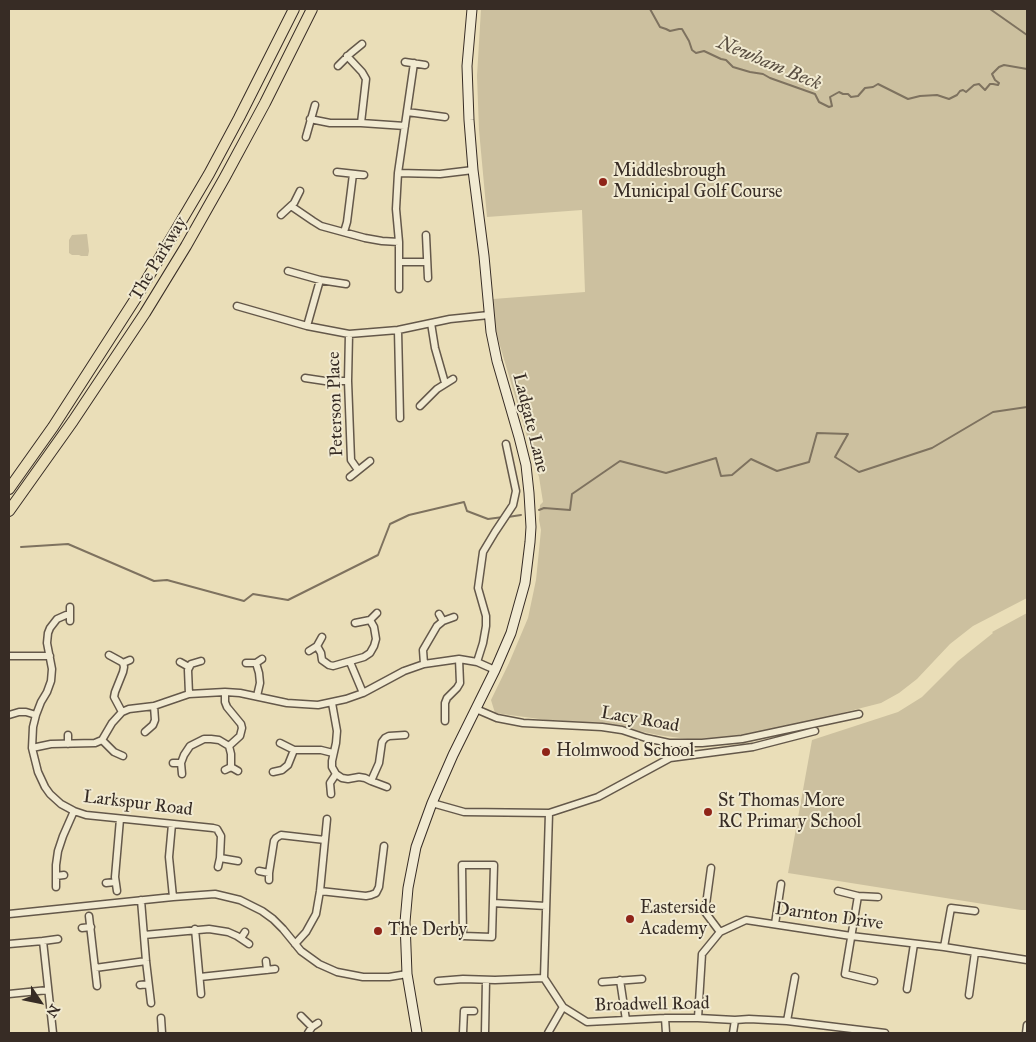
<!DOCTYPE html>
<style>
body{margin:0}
#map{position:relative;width:1036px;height:1042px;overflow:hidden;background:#eadeb8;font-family:"IM FELL Great Primer",serif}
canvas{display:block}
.frame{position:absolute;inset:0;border:10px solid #372c25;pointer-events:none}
.north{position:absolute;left:15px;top:977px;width:50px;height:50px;-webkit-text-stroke:4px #f1ead1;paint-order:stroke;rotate:124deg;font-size:14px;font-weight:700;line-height:20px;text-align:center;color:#372c25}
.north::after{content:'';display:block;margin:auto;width:18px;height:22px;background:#372c25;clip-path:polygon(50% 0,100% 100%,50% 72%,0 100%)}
</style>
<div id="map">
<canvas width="1036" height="1042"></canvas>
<div class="frame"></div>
<div class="north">N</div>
</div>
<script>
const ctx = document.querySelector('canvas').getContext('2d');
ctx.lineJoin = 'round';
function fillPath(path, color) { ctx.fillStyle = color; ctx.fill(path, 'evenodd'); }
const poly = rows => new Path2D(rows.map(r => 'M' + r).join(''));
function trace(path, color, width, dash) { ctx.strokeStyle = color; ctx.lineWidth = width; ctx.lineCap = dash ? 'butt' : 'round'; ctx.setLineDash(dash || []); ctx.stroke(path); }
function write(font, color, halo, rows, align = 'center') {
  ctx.font = font + ' "IM FELL Great Primer",serif'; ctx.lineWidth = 4; ctx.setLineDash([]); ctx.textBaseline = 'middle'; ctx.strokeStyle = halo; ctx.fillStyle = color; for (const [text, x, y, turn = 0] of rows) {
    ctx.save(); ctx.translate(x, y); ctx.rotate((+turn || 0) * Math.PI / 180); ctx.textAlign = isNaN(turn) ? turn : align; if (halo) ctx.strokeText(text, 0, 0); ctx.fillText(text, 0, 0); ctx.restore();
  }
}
fillPath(poly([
 [481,9,1027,9,1027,598,973,626,950,644,917,679,899,693,881,703,775,730,739,736,695,740,658,735,602,723,547,720,495,713,491,700,509,663,528,618,536,580,541,530,539,520,540,505,543,502,539,477,495,329,493,299,585,292,582,210,487,217,479,130,477,76],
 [87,234,89,251,88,256,81,256,79,255,72,255,69,253,69,240,72,235],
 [1027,613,1027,910,1021,910,788,873,812,740,898,712,922,697,958,661,993,633,992,632]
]), '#ccc09f');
trace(poly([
 [639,9,643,9],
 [650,9,660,27,666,29,670,31,679,29,682,29,689,41,692,50,696,53,704,51,721,59,726,60,733,67,750,72,763,74,770,78,815,94,819,102,829,107,832,106,830,97,839,92,843,94,848,94,851,97,858,96,865,88,873,87,878,84,908,99,920,96,937,95,949,99,957,95,960,91,963,90,966,92,974,85,979,84,985,90,990,84,993,84,998,85,999,83,995,80,992,74,999,67,1004,65,1027,69],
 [990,9,1027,35],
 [539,510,544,508,570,510,572,494,620,461,666,473,716,458,721,476,732,475,751,459,777,471,809,462,817,433,848,434,835,457,859,472,932,448,993,412,1027,407],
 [508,517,521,515],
 [21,547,68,544,154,581,167,580,244,601,253,594,288,600,378,555,390,524,409,515,464,502,467,511,488,519,503,517]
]), '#7e725f', 2);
const minor = poly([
 [347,56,362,72,366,79,361,123],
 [405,62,425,65],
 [338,66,351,53,362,44],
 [407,112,445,117],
 [310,119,330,123,361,123,405,126],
 [306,137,315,105],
 [337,172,364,175],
 [398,173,440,174,473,170],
 [291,206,313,221,321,226,365,238,382,241,399,242],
 [281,215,294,203,300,191],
 [344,232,347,222,353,174],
 [426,235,428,278],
 [399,262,427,262],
 [288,271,320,280,346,284],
 [399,289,399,242,396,209,398,173,414,63],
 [237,306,307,326,349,334,398,330,450,319,489,315],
 [431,323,435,348,445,383],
 [307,326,320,280],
 [398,330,400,418],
 [349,334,348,381,351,460,358,470],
 [305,378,325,381,348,381],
 [420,406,437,389,453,379],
 [350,477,370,461],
 [70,607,70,621],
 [439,614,443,621],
 [70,615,66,615,57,619,50,628,48,633,47,643,52,669,51,681,47,692,41,702,36,715,33,727,32,748,38,772,45,787,50,794,61,804,74,811,86,815,213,828,217,829,221,836,220,858,238,861],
 [355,623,370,620,377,613],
 [317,646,321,653,322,660,329,665,333,666,364,657,370,653,374,646,376,639,374,627,370,620],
 [309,651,317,646,322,637],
 [109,655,120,661,123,663,124,667,123,672,115,692,114,697,122,712],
 [9,656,50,656],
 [180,662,189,667],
 [350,662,363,693],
 [477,662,483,643,486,626,486,616,478,588,483,552,495,532,513,505,516,491,506,444],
 [123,663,130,660],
 [246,663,256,663,262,659],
 [256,663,259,673,260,683,257,696],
 [424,664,423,650,437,626,443,621,454,617],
 [189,694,188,670,191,664,201,661],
 [332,703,337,731,336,743,332,761,332,767,336,774,342,778,348,779,359,777,365,778,371,781,379,763,382,742,385,738,389,736,405,735],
 [476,709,497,718,523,723,602,727,622,730,646,738,669,743,702,743,742,739,859,714],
 [9,715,19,712,26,712,36,715],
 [445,721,445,703,447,698,457,688,460,683,459,659],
 [145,732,153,725,155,720,154,706],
 [102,740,114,752,123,756],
 [280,743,294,750,321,750,333,753],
 [68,744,68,735],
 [32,748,51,744,95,743,102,740,112,723,122,712,129,709,154,706,189,694,225,692,240,693,287,703,318,705,346,699,363,693,404,671,424,664,459,659,477,662,495,670],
 [173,763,181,763],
 [231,767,238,771],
 [225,770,231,767,231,754,229,746],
 [273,772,282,770,288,765,294,750],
 [182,774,181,763,184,755,190,746,204,739,211,739,219,740,229,746,240,736,242,728,241,724,227,707,225,702,225,692],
 [371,781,387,787],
 [331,794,330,783,336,774],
 [432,803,464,812,549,813,598,797,670,758,753,747,815,731],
 [549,813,544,978,563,1007,587,1022,665,1018,698,1018,735,1020,749,1019,787,1021,885,1033],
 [172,824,169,857,173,897],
 [462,865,494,865,492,937,463,936,462,865],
 [218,867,220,858],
 [711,868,705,912,720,932],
 [259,871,269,873,274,841,276,838,281,835,325,840],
 [56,876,64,875],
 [269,880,269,873],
 [106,883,115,882],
 [56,887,56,865,58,851,63,836,74,811],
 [117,891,115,877,120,819],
 [320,891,366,896,371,895,376,893,379,887,384,846],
 [838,891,858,896,878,897],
 [858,896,845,974,874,981],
 [141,900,146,961,151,1003],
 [493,903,546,906],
 [9,914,173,897,215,894,240,900,262,911,273,919,283,929,301,951,319,964,337,972,363,977,389,977,407,974],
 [89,916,97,986],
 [775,924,781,884],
 [82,928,91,927],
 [195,929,201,994],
 [144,935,209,929,228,932,237,936,249,944],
 [241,938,245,932],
 [43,941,58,939],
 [9,944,43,941,53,1033],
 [295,944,306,932,316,914,320,891,327,819],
 [944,947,951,908,975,911],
 [266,961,267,970],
 [95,968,146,961],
 [200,977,275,969],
 [620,980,626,1020],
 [438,981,463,979,495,980,544,978],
 [602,982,642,979],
 [140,985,148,984],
 [907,989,914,944],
 [9,994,48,990],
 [969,995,975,952],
 [301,1016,312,1027],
 [161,1018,162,1033],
 [665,1018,666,1033],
 [698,1018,702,954,720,932,746,920,851,936,944,947,1027,960],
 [787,1021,795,977],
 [308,1033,312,1027,318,1023],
 [463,1033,464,1011,474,1011],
 [485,1033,486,980],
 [548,1033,563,1007],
 [733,1033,735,1020],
 [1026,1033,1027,1025]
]);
const secondary = poly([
 [417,1033,407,974,405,922,408,888,416,847,432,803,453,755,495,670,511,633,525,583,530,542,531,527,529,493,526,465,519,437,497,361,491,332,484,256,473,170,469,120,467,66,472,9]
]);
const trunk = poly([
 [9,489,53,427,136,298,209,174,239,118,294,9],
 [9,511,73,421,145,313,186,246,225,177,265,103,312,9]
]);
trace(minor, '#64584a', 9);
trace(secondary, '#372c25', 11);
trace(trunk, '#372c25', 12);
trace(minor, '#f1ead1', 6);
trace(secondary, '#f1ead1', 9);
trace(trunk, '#eadeb8', 10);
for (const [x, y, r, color] of [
 [603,182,5,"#8f2418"],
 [546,752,5,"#8f2418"],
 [708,812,5,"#8f2418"],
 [630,919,5,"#8f2418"],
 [378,931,5,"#8f2418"]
]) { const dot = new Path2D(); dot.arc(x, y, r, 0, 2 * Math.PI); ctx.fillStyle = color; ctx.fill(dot); trace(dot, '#f1ead1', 2); }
write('18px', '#372c25', '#f1ead1', [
 ["Middlesbrough",613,172],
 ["Municipal Golf Course",613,193],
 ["Holmwood School",556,752],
 ["St Thomas More",718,802],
 ["RC Primary School",718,823],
 ["Easterside",640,909],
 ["Academy",640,930],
 ["The Derby",388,931]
], 'left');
write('18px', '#372c25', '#f1ead1', [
 ["The Parkway",159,259,-59],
 ["Peterson Place",336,404,-92],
 ["Ladgate Lane",530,423,76],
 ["Lacy Road",640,720,10],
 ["Larkspur Road",138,804,7],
 ["Darnton Drive",829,917,8],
 ["Broadwell Road",652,1005,-1]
]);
write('italic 19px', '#5a4f42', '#f1ead1', [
 ["Newham Beck",769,64,23]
]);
</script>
